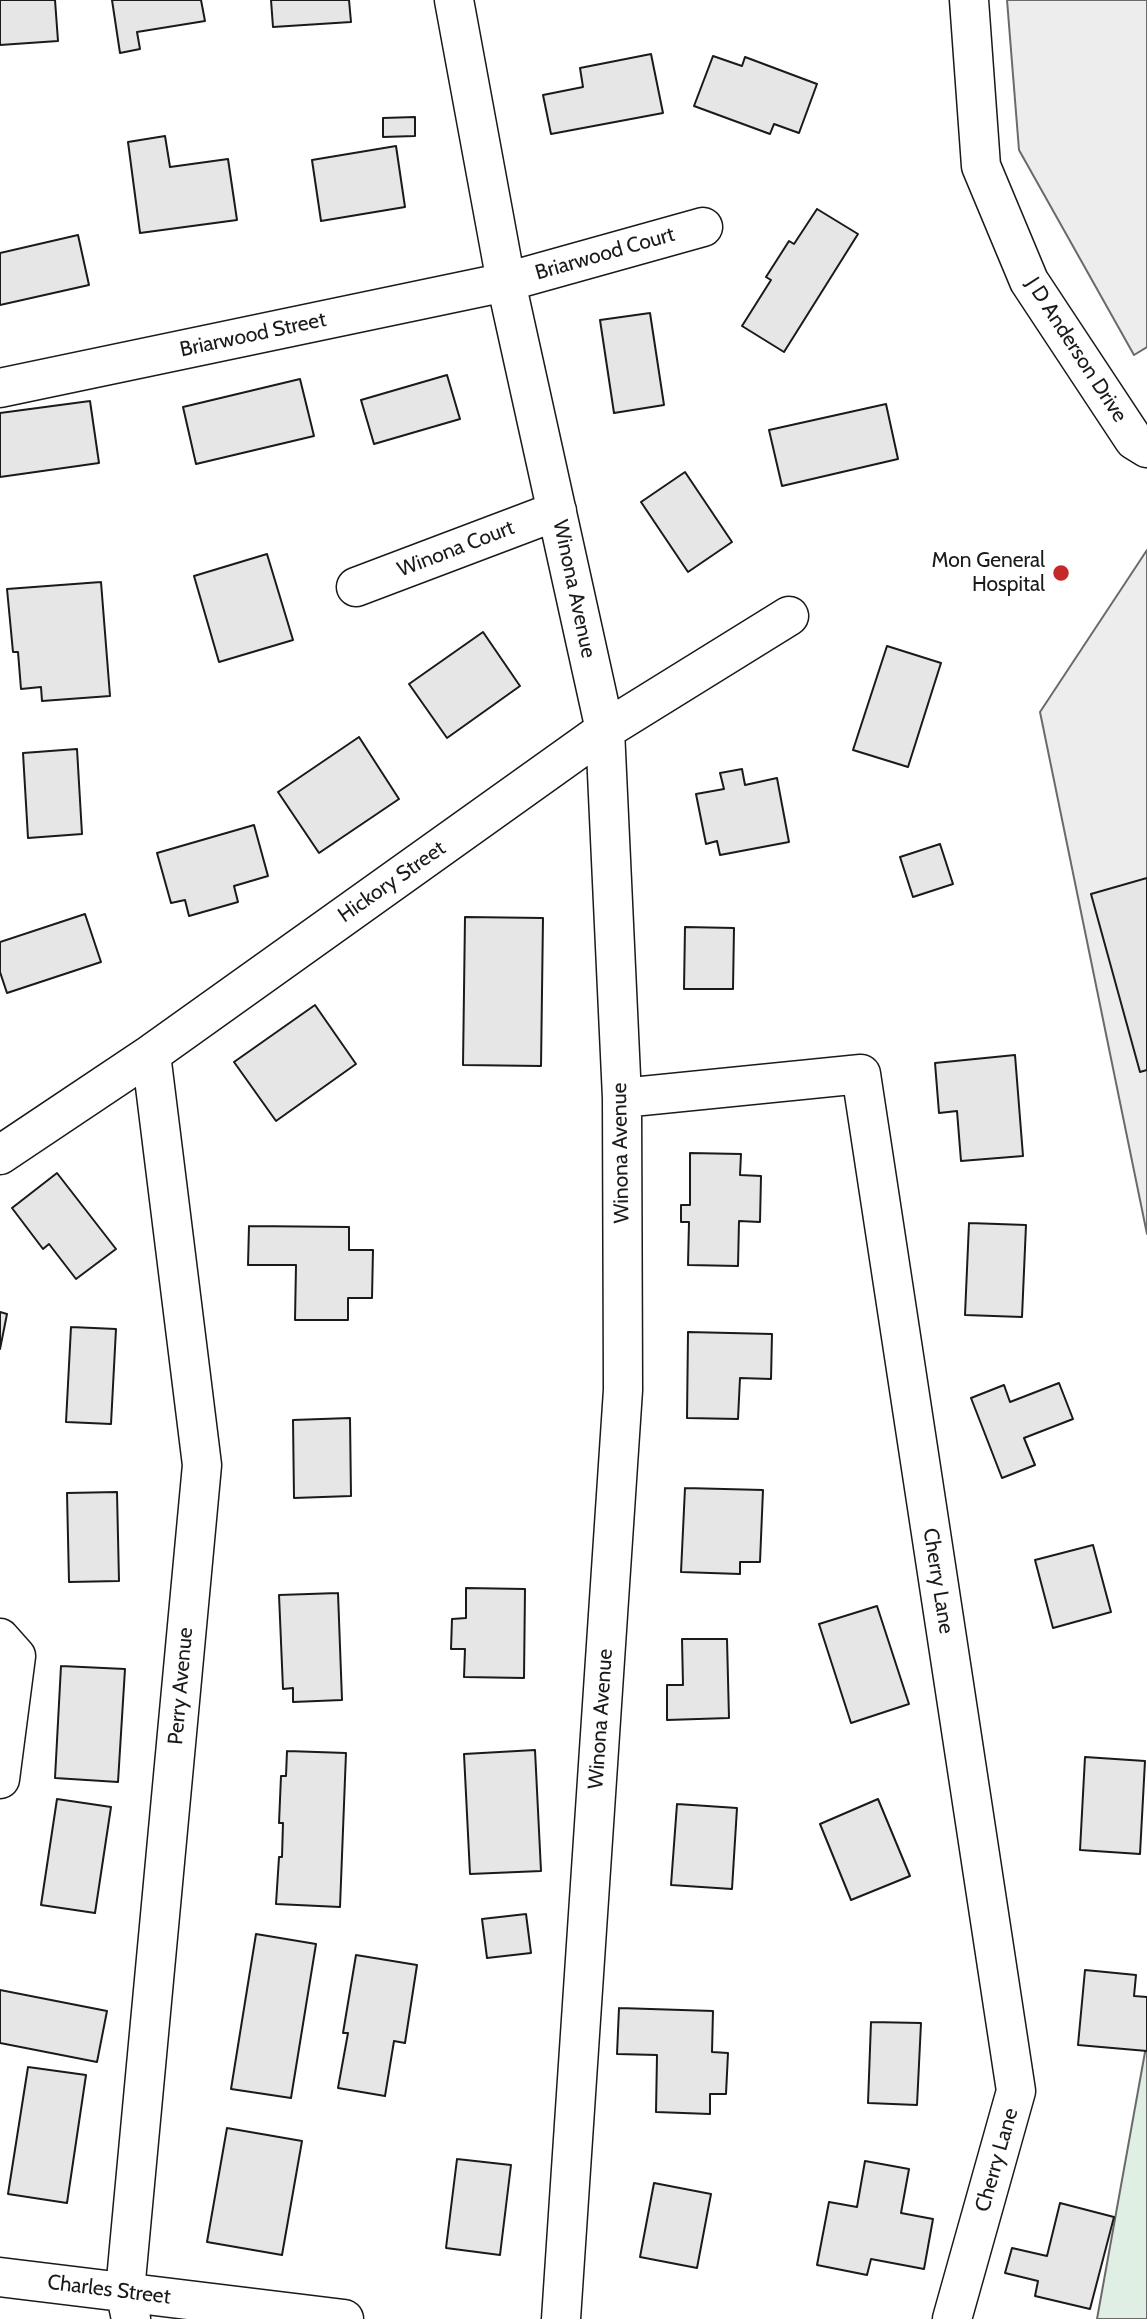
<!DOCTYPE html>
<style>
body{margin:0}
canvas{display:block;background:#fff}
</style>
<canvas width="1147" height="2319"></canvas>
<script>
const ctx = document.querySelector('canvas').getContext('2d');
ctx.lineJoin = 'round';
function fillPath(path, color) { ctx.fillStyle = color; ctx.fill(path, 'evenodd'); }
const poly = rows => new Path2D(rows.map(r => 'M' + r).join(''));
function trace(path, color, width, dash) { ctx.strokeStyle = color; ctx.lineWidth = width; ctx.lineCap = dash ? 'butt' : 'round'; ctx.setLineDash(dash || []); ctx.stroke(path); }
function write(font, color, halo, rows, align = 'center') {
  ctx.font = font + ' Cabin,sans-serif'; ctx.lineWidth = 5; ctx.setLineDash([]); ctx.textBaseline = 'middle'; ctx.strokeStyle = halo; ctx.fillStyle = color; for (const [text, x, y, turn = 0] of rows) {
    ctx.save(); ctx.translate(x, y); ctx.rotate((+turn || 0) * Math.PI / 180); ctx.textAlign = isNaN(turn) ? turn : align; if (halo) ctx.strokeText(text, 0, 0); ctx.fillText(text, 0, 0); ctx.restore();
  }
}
const green = poly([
 [1147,2041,1147,2319,1097,2319,1147,2041]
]);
fillPath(green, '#e0efe3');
trace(green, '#6a6a6a', 2);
const parking = poly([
 [1007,0,1147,0,1147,347,1134,355,1019,150,1007,0],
 [1147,550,1147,1234,1040,712,1147,550]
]);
fillPath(parking, '#ededed');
trace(parking, '#6a6a6a', 2);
const building = poly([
 [0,0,55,0,58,41,0,45,0,0],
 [112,0,201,0,205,21,137,32,140,49,120,53,112,0],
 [271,0,349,0,351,22,273,27,271,0],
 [651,54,663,113,551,134,543,95,583,87,580,68,651,54],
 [713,56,742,66,745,57,817,84,799,133,774,124,770,134,694,106,713,56],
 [415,117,415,136,383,137,383,118,415,117],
 [165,136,170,167,228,159,237,220,140,233,128,142,165,136],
 [396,146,405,207,321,221,312,160,396,146],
 [817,209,858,234,784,352,742,326,771,280,766,277,789,241,794,244,817,209],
 [78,235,89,285,0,305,0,253,78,235],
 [650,313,664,405,614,413,600,320,650,313],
 [447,375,460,419,374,444,361,400,447,375],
 [300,379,314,436,196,464,183,407,300,379],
 [90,401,99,463,0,477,0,413,90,401],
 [886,404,898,459,782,486,769,430,886,404],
 [685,472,732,542,688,572,641,502,685,472],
 [267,554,293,640,219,662,194,576,267,554],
 [101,582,110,696,42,701,41,687,21,689,18,652,13,652,7,589,101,582],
 [483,632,520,686,447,738,409,684,483,632],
 [887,646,941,663,908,767,853,750,887,646],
 [359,737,399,799,319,853,278,792,359,737],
 [77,749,82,834,28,838,23,753,77,749],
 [742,769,745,785,777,778,789,842,720,855,717,841,706,844,696,794,724,789,720,773,742,769],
 [254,825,268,876,234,886,238,902,189,916,185,900,171,903,157,853,254,825],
 [940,844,953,884,913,897,900,857,940,844],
 [1147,878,1147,1070,1140,1072,1091,894,1147,878],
 [85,914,101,962,7,993,0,972,0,942,85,914],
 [465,917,543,918,541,1066,463,1065,465,917],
 [685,927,734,928,733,989,684,989,685,927],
 [315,1005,356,1064,276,1121,234,1062,315,1005],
 [1015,1055,1023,1156,961,1161,957,1111,939,1113,935,1063,1015,1055],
 [690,1153,741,1154,740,1175,761,1176,760,1222,739,1221,738,1266,688,1265,689,1222,681,1222,681,1205,690,1205,690,1153],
 [57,1173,116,1249,76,1279,49,1244,43,1249,12,1208,57,1173],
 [969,1223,1026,1225,1022,1317,965,1315,969,1223],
 [249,1226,349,1227,349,1250,373,1250,372,1298,348,1298,348,1320,295,1320,296,1265,248,1265,249,1226],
 [0,1312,7,1314,0,1349,0,1312],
 [71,1327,116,1329,111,1424,66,1422,71,1327],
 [688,1332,772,1334,771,1379,740,1378,738,1419,687,1418,688,1332],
 [1059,1383,1073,1419,1024,1438,1035,1465,1002,1478,971,1398,1004,1385,1010,1402,1059,1383],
 [350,1418,351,1496,294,1498,293,1420,350,1418],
 [685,1488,763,1490,760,1562,740,1562,740,1574,681,1572,685,1488],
 [117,1492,119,1581,69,1582,67,1493,117,1492],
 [1093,1545,1111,1612,1053,1628,1035,1560,1093,1545],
 [466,1588,525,1589,524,1678,464,1677,465,1649,451,1649,452,1619,466,1618,466,1588],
 [338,1593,342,1700,293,1702,293,1688,283,1689,279,1595,338,1593],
 [877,1606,909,1704,851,1723,819,1624,877,1606],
 [682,1639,727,1639,729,1718,667,1720,667,1685,683,1685,682,1639],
 [61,1666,125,1669,118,1782,55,1778,61,1666],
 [535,1750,541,1871,470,1874,464,1754,535,1750],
 [287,1751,346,1753,340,1907,276,1904,279,1857,282,1857,283,1823,279,1823,281,1776,286,1776,287,1751],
 [1085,1757,1145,1761,1140,1854,1080,1850,1085,1757],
 [57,1799,111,1807,95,1913,41,1905,57,1799],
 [878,1799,910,1876,851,1900,820,1824,878,1799],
 [677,1804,737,1808,732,1889,671,1885,677,1804],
 [526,1914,531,1953,487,1958,482,1919,526,1914],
 [256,1934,316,1944,291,2098,231,2089,256,1934],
 [356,1955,417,1965,405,2043,394,2041,385,2096,338,2088,348,2033,343,2033,356,1955],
 [1085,1970,1136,1975,1134,1996,1147,1997,1147,2051,1078,2045,1085,1970],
 [0,1990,107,2011,97,2062,0,2043,0,1990],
 [619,2008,713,2011,712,2052,728,2053,726,2094,710,2094,710,2114,656,2112,657,2055,617,2054,619,2008],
 [871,2022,921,2023,917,2105,868,2103,871,2022],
 [28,2067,86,2075,67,2203,8,2194,28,2067],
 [227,2128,302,2141,282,2255,207,2242,227,2128],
 [457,2159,511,2165,500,2255,446,2248,457,2159],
 [865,2161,909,2169,901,2213,933,2219,924,2269,871,2259,867,2275,817,2265,829,2202,857,2207,865,2161],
 [654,2183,711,2194,697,2268,640,2257,654,2183],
 [1060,2203,1114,2217,1090,2309,1035,2296,1038,2281,1005,2273,1012,2248,1047,2256,1060,2203]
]);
fillPath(building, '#e6e6e6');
trace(building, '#1a1a1a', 2);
const minor = poly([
 [454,0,506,282,605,730,622,1098,623,1390,561,2319],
 [969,0,981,166,1029,281,1134,440,1147,448],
 [0,388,506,282,703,227],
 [356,587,557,511],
 [622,1098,861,1074,1016,2091,952,2319],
 [0,1155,151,1054,605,730,789,616],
 [0,1638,16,1656,0,1779],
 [0,2277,344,2319],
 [131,2319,125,2291,202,1465,151,1054]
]);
trace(minor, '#1a1a1a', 41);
trace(minor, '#fff', 38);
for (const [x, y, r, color] of [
 [1061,573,9,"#c62828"]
]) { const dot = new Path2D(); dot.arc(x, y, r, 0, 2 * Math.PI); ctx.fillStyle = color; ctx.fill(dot); trace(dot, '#fff', 2.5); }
write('21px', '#1a1a1a', '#fff', [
 ["Briarwood Court",605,254,-16],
 ["Briarwood Street",253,335,-12],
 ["J D Anderson Drive",1076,350,57],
 ["Winona Court",456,549,-21],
 ["Winona Avenue",574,589,78],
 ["Hickory Street",392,882,-35],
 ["Winona Avenue",621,1153,-91],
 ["Cherry Lane",938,1581,81],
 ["Perry Avenue",181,1686,-85],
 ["Winona Avenue",601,1719,-86],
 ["Cherry Lane",997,2160,-74],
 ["Charles Street",109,2290,7]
]);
write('21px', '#1a1a1a', '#fff', [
 ["Mon General",1045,561],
 ["Hospital",1045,585]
], 'right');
</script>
